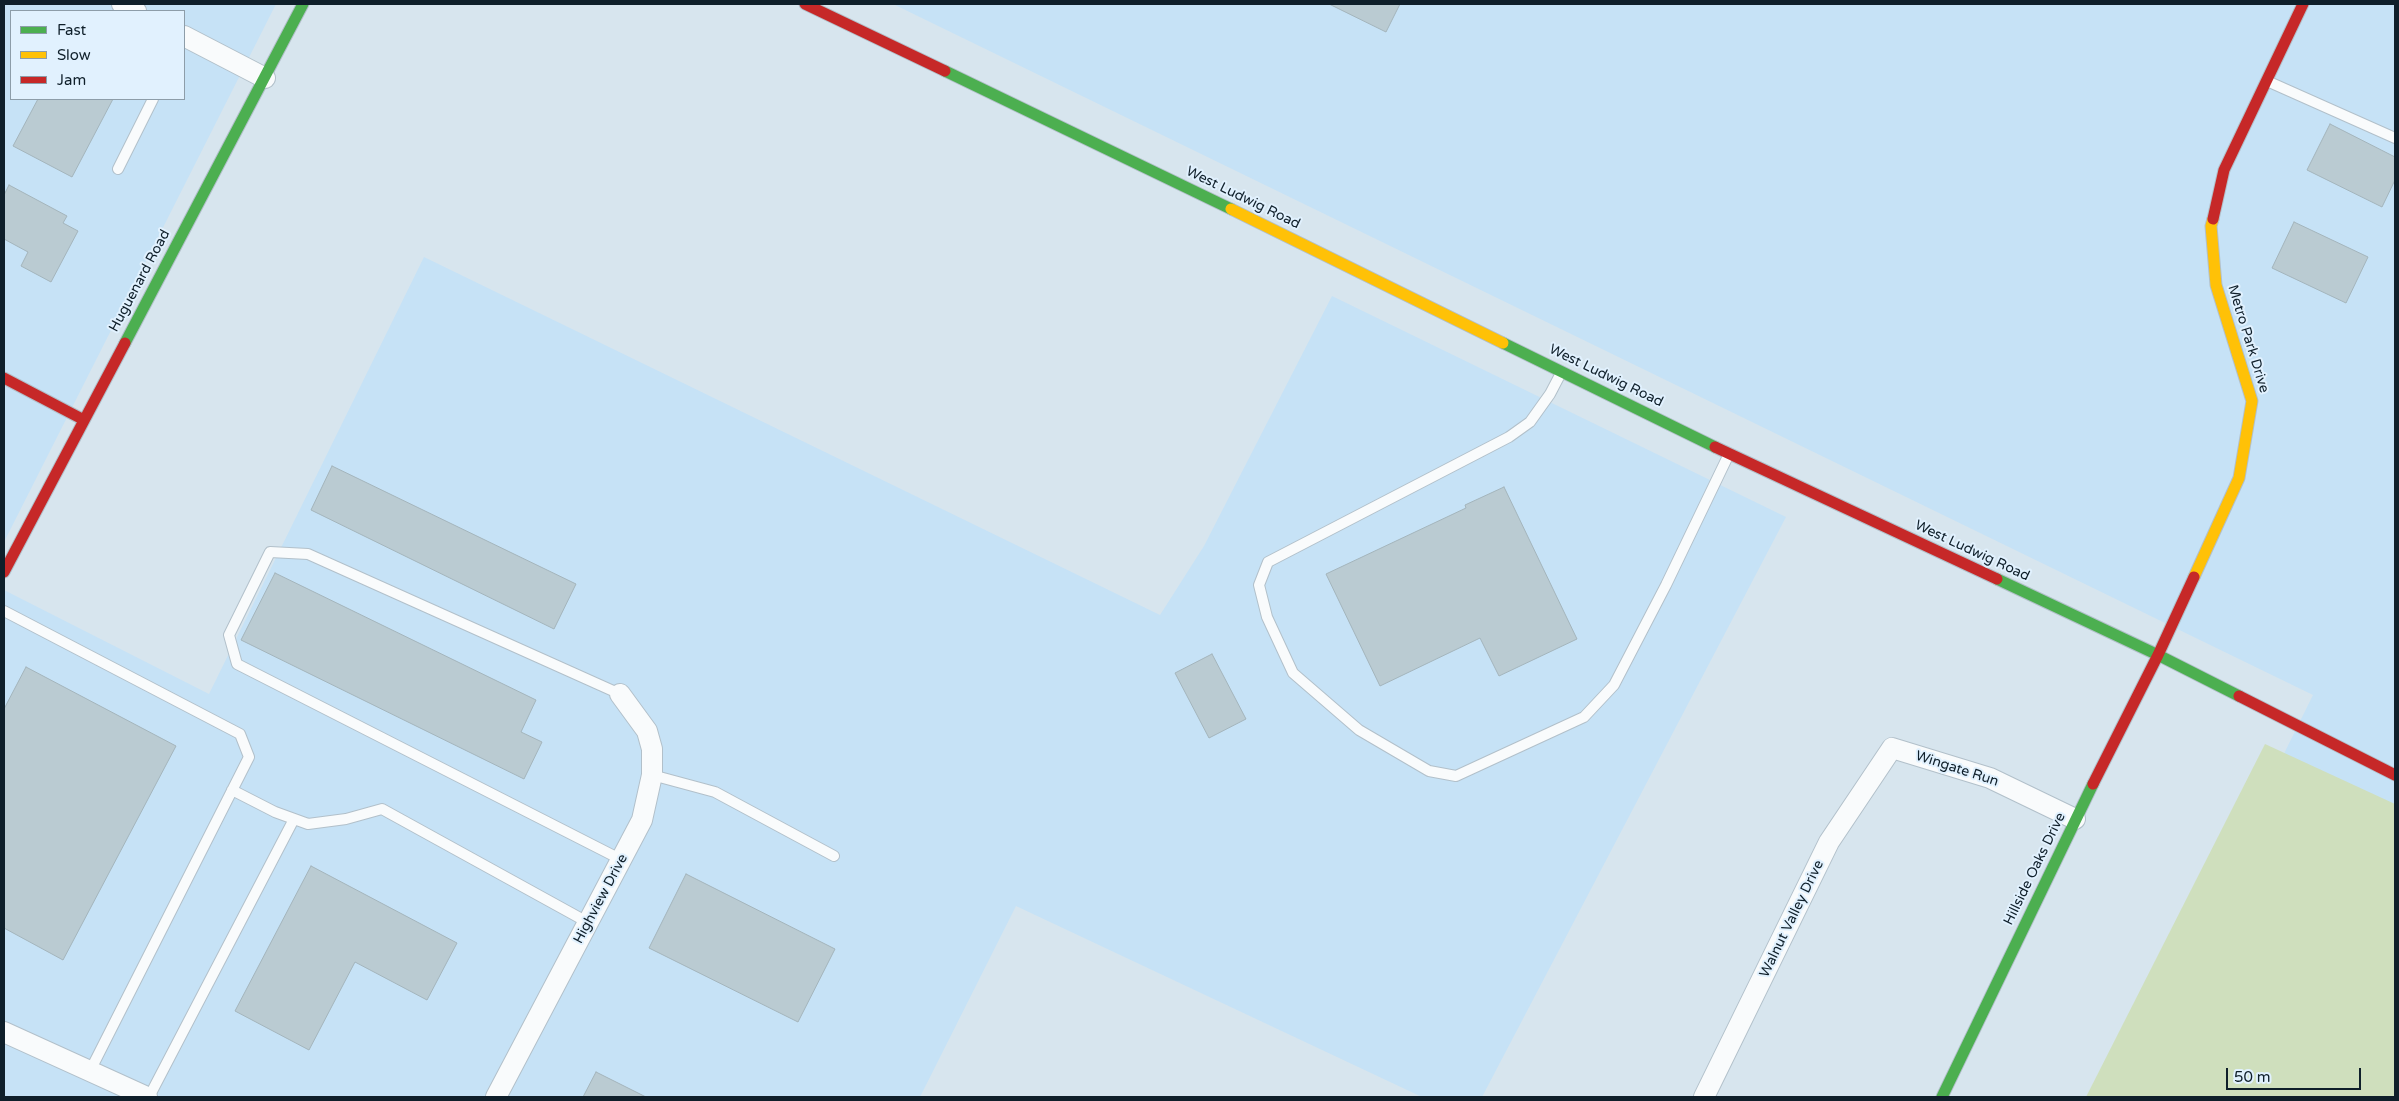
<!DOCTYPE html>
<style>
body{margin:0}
#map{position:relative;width:2399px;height:1101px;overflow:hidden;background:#d7e5ee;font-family:"Varela Round",sans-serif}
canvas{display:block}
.frame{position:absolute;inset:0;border:5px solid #0f1f2a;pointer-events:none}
.legend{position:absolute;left:10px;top:10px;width:175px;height:90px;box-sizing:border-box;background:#e1f1fe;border:1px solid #8d9da9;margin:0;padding:6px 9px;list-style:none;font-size:15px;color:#0f1f2a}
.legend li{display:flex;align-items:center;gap:10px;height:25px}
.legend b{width:25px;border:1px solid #8d9da9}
.scale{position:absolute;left:2226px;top:1068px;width:135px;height:22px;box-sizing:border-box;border:2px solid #0f1f2a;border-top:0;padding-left:6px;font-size:15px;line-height:18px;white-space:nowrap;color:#0f1f2a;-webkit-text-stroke:4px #e1f1fe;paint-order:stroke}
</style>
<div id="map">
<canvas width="2399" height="1101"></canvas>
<div class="frame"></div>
<ul class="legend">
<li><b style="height:6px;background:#4caf50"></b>Fast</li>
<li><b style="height:6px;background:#ffc107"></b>Slow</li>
<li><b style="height:6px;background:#c62828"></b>Jam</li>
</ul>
<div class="scale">50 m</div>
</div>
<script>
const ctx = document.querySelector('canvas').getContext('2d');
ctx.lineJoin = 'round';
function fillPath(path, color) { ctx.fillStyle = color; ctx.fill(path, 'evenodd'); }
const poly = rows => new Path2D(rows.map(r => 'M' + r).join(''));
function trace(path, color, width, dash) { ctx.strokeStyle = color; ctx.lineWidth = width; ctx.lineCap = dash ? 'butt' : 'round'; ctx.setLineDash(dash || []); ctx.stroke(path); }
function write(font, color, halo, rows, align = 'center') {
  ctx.font = font + ' "Varela Round",sans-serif'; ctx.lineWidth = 4; ctx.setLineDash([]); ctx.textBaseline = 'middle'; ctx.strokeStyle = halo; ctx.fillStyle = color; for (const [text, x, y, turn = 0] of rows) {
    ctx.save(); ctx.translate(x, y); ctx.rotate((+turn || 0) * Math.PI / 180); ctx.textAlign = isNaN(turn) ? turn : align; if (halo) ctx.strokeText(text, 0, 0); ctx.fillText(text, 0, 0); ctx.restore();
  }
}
fillPath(poly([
 [4,4,276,4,4,542],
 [11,11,184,11,184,99,11,99],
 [893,4,2395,4,2395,1097,2114,1097,2313,695],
 [424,257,1160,615,1204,546,1332,296,1786,517,1482,1097,1422,1097,1016,906,920,1097,4,1097,4,590,209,694]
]), '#c6e2f6');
fillPath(poly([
 [2265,744,2395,804,2395,1097,2086,1097]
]), '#cfdfbd');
const building = poly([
 [1329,4,1400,4,1386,32,1329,4],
 [38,99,113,99,72,177,13,146,38,99],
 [2330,124,2395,157,2395,180,2382,207,2307,170,2330,124],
 [9,185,67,216,63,223,78,231,51,282,21,266,28,252,4,239,4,195,9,185],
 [2294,222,2368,257,2346,303,2272,268,2294,222],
 [332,466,576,584,554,629,311,510,332,466],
 [1504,487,1577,639,1499,676,1480,638,1380,686,1326,574,1466,508,1465,505,1504,487],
 [275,573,536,700,521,732,542,742,524,779,241,640,275,573],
 [1212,654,1246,719,1209,738,1175,673,1212,654],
 [26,667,176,746,63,960,4,928,4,709,26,667],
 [311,866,457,943,427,1000,355,962,309,1050,235,1011,311,866],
 [686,874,835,949,798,1022,649,948,686,874],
 [596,1072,646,1097,583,1097,596,1072]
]);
fillPath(building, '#bacbd2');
trace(building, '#a4b5bc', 1);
const lane = poly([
 [2267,81,2395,138],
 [118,169,153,99],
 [1561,373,1550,394,1530,422,1509,437,1268,562,1259,585,1267,617,1293,673,1359,730,1429,771,1456,776,1584,717,1614,685,1666,585,1729,454],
 [4,611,240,734,249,757,90,1071],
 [620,694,308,554,270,552,229,635,237,664,622,860],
 [652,775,715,792,834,856],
 [232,790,275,812,308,824,346,819,382,809,589,923],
 [149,1097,294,819]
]);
const street = poly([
 [122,4,136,11],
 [184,36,265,78],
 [4,1032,147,1097],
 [496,1097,642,820,652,775,652,749,647,731,620,694],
 [1704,1097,1829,842,1892,748,1990,778,2075,819]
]);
const fast = poly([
 [945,71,1231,209],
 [125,343,303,4],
 [1503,343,1715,447],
 [1997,579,2158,655,2239,696],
 [1942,1097,2093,784]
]);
const slow = poly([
 [1231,209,1503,343],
 [2194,577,2239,478,2252,401,2216,285,2211,226,2213,219]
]);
const jam = poly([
 [805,4,945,71],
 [2213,219,2224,170,2303,4],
 [4,378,84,420],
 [1715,447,1997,579],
 [4,572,125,343],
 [2239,696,2395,775],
 [2093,784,2158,655,2194,577]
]);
trace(lane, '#b2c0ca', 12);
trace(street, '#b2c0ca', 22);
trace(fast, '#b2c0ca', 13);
trace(slow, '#b2c0ca', 13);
trace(jam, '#b2c0ca', 13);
trace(lane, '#f9fbfc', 10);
trace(street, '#f9fbfc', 20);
trace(fast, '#4caf50', 11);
trace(slow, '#ffc107', 11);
trace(jam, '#c62828', 11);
write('14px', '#0f1f2a', '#e1f1fe', [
 ["West Ludwig Road",1243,198,26],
 ["Huguenard Road",140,281,-62],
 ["Metro Park Drive",2248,339,73],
 ["West Ludwig Road",1606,376,26],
 ["West Ludwig Road",1972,551,25],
 ["Wingate Run",1957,769,18],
 ["Hillside Oaks Drive",2035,869,-64],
 ["Highview Drive",601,899,-62],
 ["Walnut Valley Drive",1792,919,-64]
]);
</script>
